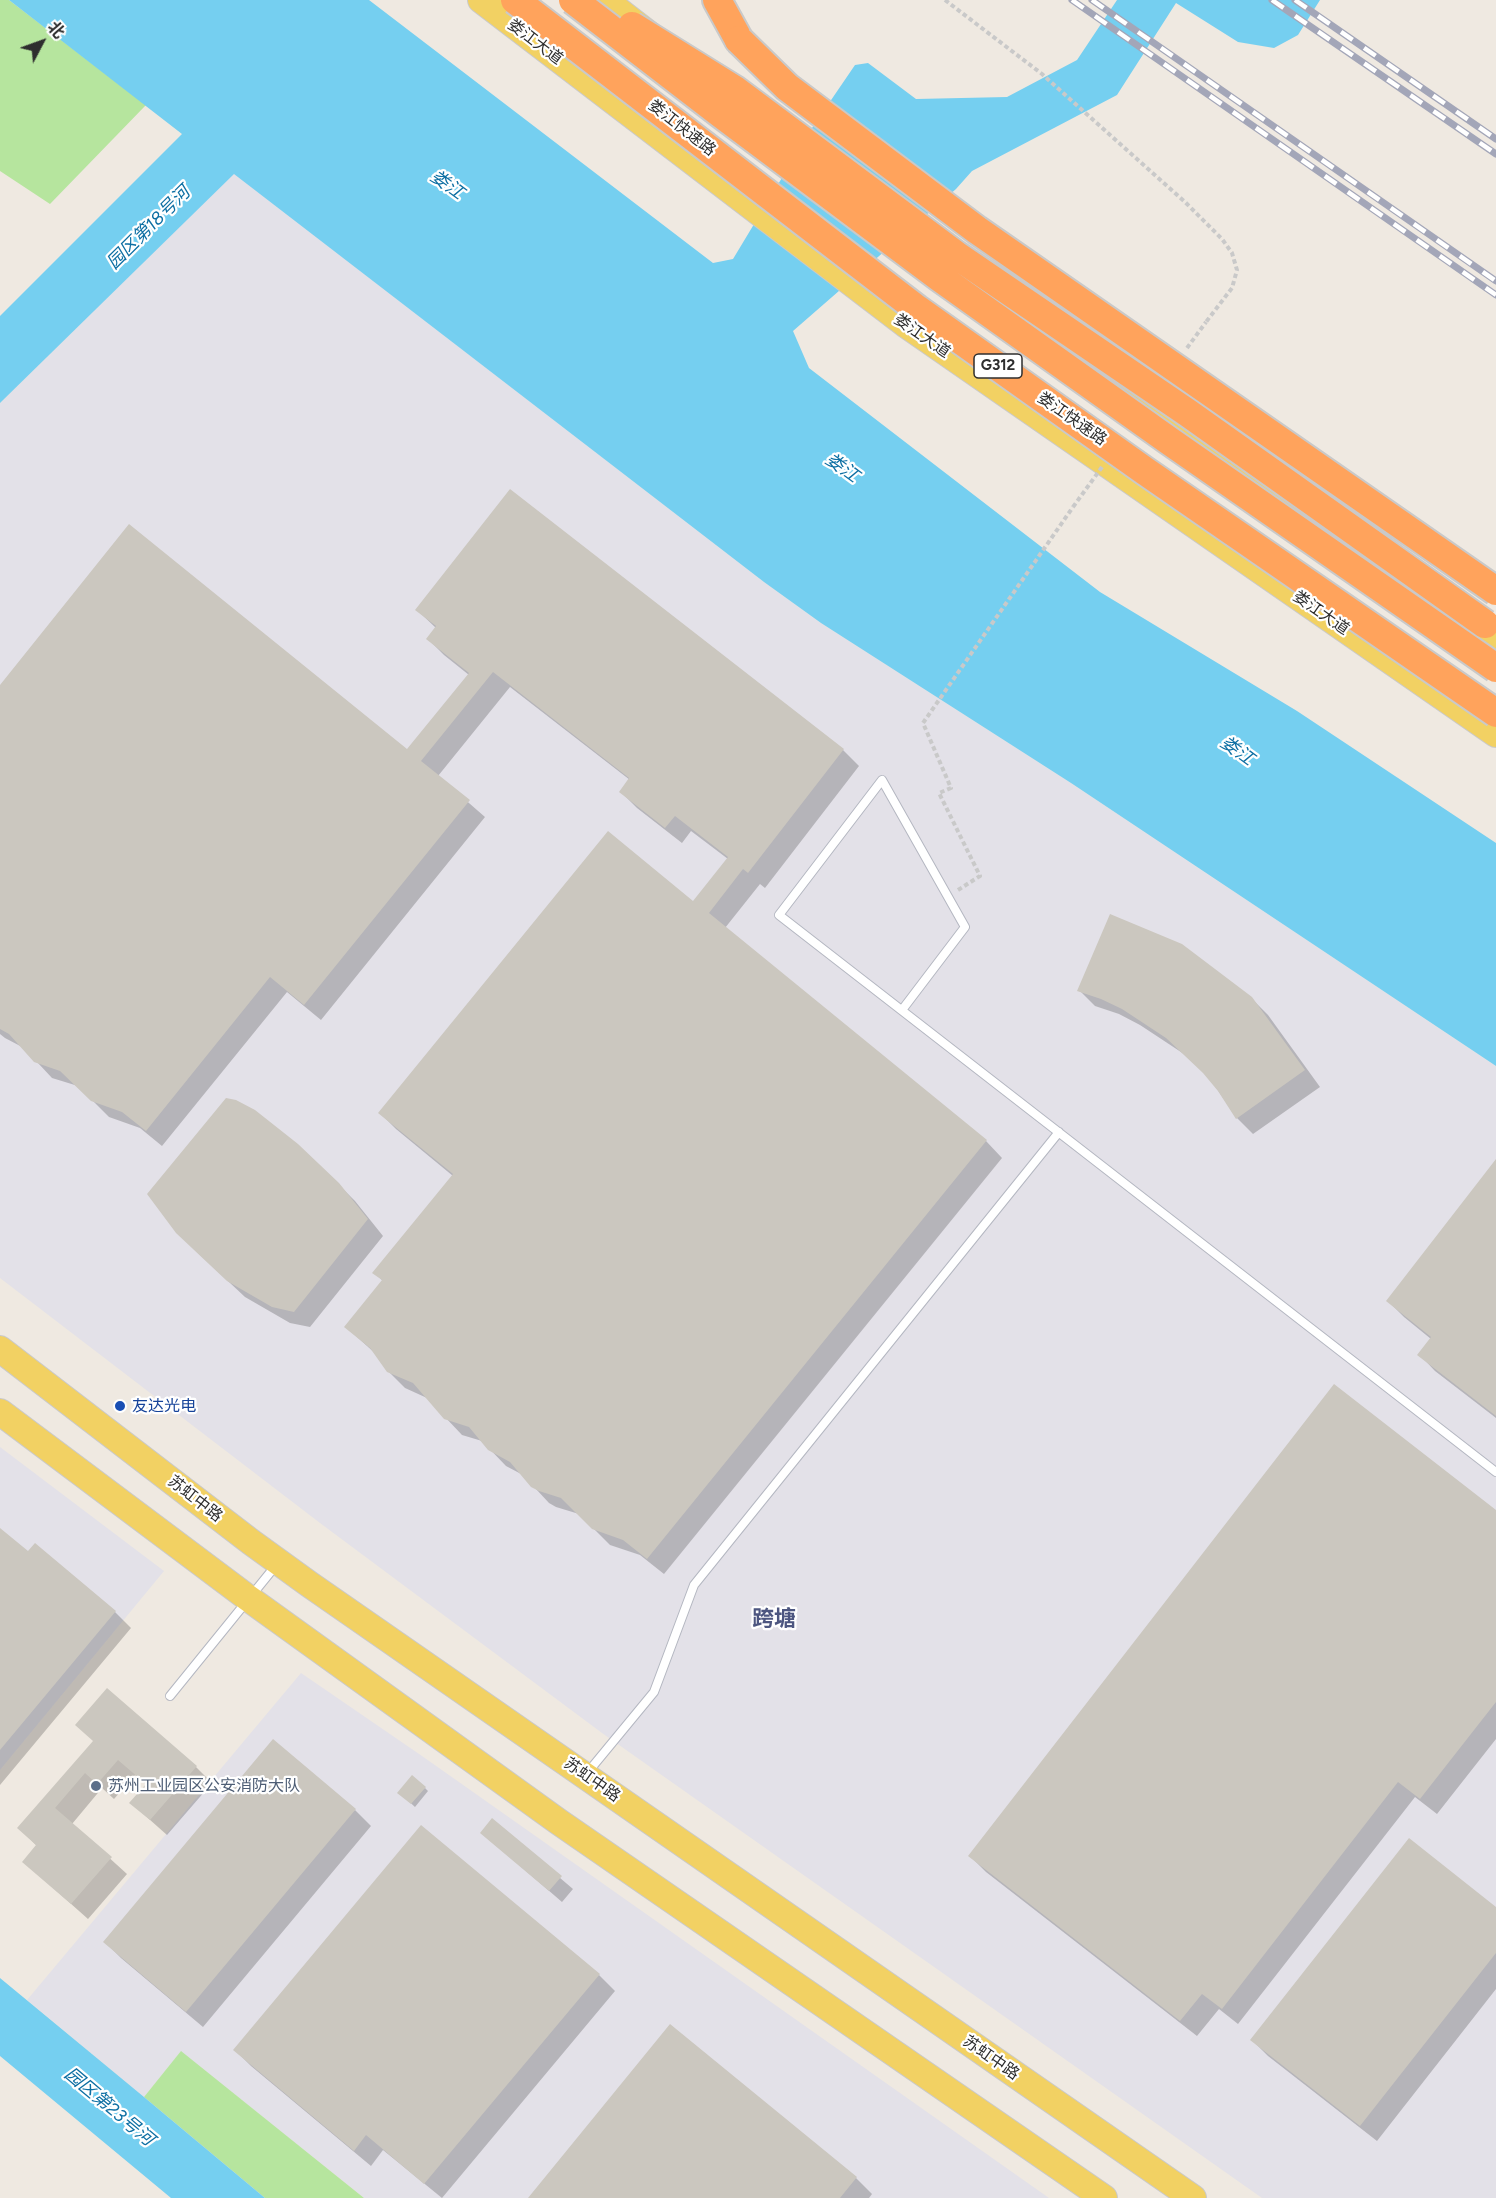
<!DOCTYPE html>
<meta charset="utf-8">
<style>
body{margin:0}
#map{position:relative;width:1496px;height:2198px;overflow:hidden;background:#efe9e1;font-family:Figtree,"Noto Sans SC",sans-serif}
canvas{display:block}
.north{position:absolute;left:12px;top:12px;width:60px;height:60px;-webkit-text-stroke:4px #fff;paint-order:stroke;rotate:49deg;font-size:16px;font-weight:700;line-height:24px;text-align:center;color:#2e2e2e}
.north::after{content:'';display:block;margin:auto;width:21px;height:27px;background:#2e2e2e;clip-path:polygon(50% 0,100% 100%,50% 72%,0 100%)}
</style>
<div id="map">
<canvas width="1496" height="2198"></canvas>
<div class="north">北</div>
</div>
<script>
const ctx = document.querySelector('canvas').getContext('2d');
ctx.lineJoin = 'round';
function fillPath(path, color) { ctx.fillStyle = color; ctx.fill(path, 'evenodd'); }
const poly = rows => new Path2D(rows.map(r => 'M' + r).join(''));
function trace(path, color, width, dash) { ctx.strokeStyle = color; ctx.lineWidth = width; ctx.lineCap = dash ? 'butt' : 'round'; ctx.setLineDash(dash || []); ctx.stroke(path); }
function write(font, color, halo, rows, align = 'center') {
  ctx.font = font + ' Figtree,"Noto Sans SC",sans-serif'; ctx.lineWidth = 4.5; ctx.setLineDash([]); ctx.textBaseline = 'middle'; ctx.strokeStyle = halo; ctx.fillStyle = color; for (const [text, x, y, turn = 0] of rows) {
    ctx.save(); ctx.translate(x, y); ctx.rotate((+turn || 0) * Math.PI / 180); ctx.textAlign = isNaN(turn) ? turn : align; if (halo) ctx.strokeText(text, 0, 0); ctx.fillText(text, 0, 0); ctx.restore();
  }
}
fillPath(poly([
 [234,173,764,582,821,623,1071,783,1496,1066,1496,2198,1262,2198,602,1733,320,1523,0,1278,0,403],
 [0,1447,164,1571,0,1770],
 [301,1673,422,1756,1049,2198,364,2198,181,2052,144,2097,27,2000]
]), '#e3e1e8');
fillPath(poly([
 [0,0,9,0,146,105,50,204,0,171],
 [181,2051,364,2198,265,2198,144,2097]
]), '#b6e59e');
fillPath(poly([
 [9,0,369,0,713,263,733,259,812,128,855,65,868,63,916,99,1007,97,1077,60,1117,0,1320,0,1298,35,1274,48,1238,42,1176,3,1117,95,972,171,956,189,793,331,809,368,1100,592,1297,711,1496,843,1496,1066,1071,783,821,623,764,582,234,174,0,403,0,316,182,134],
 [0,1978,144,2097,265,2198,171,2198,0,2056]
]), '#75cff0');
fillPath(poly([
 [510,491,843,750,859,766,765,888,760,884,725,928,986,1141,1002,1158,664,1574,640,1555,610,1545,579,1514,556,1507,549,1503,523,1475,506,1466,482,1441,462,1435,427,1398,405,1388,388,1371,377,1355,346,1327,383,1281,374,1272,453,1176,396,1129,380,1113,693,903,728,859,691,831,682,843,637,808,621,792,630,780,510,687,438,776,485,817,321,1020,287,992,162,1146,140,1128,109,1117,78,1086,52,1078,24,1048,5,1038,0,1034,0,687,407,751,469,675,444,655,428,639,436,628,417,610],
 [1079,990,1251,998,1268,1015,1320,1087,1253,1134,1237,1118,1208,1076,1184,1054,1140,1025,1119,1014,1095,1006],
 [1496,1161,1496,1418,1435,1371,1419,1354,1431,1339,1404,1317,1388,1301],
 [338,1184,355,1201,383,1236,310,1327,290,1323,245,1297,197,1252],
 [1496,1512,1496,1739,1437,1814,1415,1797,1238,2024,1219,2009,1197,2036,986,1872,970,1856],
 [0,1530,28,1553,35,1545,115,1612,131,1628,0,1785],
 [94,1742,196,1767,212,1783,167,1835,131,1803,147,1785,135,1775,114,1799,102,1788,72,1824,127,1874,88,1919,24,1862,37,1846,19,1828],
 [425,1788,428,1791,415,1807,403,1796],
 [355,1810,371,1826,203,2027,121,1958,105,1942],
 [492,1820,573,1889,562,1902,482,1833],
 [1496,1909,1496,1989,1377,2141,1268,2056,1252,2040],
 [599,1975,615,1991,442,2198,383,2150,371,2166,251,2066,235,2050],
 [671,2026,856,2178,872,2194,869,2198,530,2198]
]), '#0003');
fillPath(poly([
 [510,489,844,749,748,873,743,869,709,913,987,1140,647,1559,623,1540,592,1529,561,1498,539,1491,531,1487,510,1462,488,1450,469,1427,444,1419,413,1383,387,1372,370,1348,344,1327,382,1280,372,1273,453,1174,378,1113,608,831,693,901,728,857,675,816,665,828,619,792,629,778,493,672,421,761,470,800,304,1005,270,977,146,1131,122,1112,91,1101,60,1071,34,1062,9,1034,0,1029,0,685,129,524,407,749,469,673,426,639,436,626,415,610],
 [1110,914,1182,944,1252,997,1305,1070,1236,1119,1218,1091,1203,1073,1166,1038,1122,1009,1101,999,1077,991],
 [226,1098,236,1100,255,1110,298,1144,339,1183,368,1219,294,1312,272,1307,227,1281,176,1233,147,1194],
 [1496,1159,1496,1416,1417,1355,1431,1337,1386,1301],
 [1334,1384,1496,1510,1496,1702,1420,1799,1398,1782,1222,2009,1202,1994,1180,2021,968,1856],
 [0,1528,28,1551,35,1543,116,1611,0,1750],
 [107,1688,197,1766,150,1820,129,1803,146,1784,118,1760,97,1784,85,1773,55,1808,112,1857,71,1904,22,1862,36,1845,17,1828,93,1741,75,1725],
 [273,1739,356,1809,186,2012,103,1942],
 [412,1775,426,1787,411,1804,397,1793],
 [492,1818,562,1876,549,1891,480,1833],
 [421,1825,600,1974,424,2184,366,2135,354,2151,233,2050],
 [1409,1838,1496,1907,1496,1953,1360,2126,1250,2040],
 [670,2024,857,2177,840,2198,528,2198]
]), '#cbc7bf');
const lane = poly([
 [902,1010,965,927,882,780,779,915,1496,1472],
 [170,1696,277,1564],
 [588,1772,654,1692,694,1585,1059,1132]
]);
const primary = poly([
 [481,0,905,324,1496,734],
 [605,0,650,35],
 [1017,312,1177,427,1496,647],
 [0,1349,251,1542,309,1584,1193,2198],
 [0,1412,248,1598,559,1822,1104,2198]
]);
const highway = poly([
 [717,0,739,40]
]);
trace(lane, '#b4b7c1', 10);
trace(primary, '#c9c9c9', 28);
trace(highway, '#c9c9c9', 32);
trace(poly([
 [945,0,1042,74,1184,201,1222,239,1232,253,1237,270,1232,288,1206,322],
 [958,890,980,876,939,793,951,788,923,723,1073,507]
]), '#c9c9c9', 4, [4.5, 3]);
trace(lane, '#fff', 8);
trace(primary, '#f2d163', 26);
trace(highway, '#ffa35c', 28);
const rail = poly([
 [1072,0,1496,295],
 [1092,0,1496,281],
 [1272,0,1496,154],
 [1295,0,1496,139]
]);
trace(rail, '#a3a6b8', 7);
trace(rail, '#fff', 4.5, [14]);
const highwayBridge = poly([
 [515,0,917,309,1145,471,1496,713],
 [573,0,721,114,939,277,1168,440,1496,668],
 [632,26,735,90,956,255,1188,413,1485,624],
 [739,40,787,87,977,230,1496,591]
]);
trace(highwayBridge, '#c9c9c9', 32, []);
trace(poly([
 [1187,348,1206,322],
 [1073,507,1102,467]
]), '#c9c9c9', 4, [4.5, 3]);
trace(highwayBridge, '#ffa35c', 28);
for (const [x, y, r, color] of [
 [120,1406,6,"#1a4fb4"],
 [96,1786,6,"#5c6f8a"]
]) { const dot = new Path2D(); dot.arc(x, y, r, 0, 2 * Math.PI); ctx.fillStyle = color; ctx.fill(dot); trace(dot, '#fff', 2); }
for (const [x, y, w] of [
 [998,366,48]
]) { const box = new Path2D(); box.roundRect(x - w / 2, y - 12, w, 24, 4.5); ctx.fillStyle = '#fff'; ctx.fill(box); trace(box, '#2e2e2e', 1.5); }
write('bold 15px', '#2e2e2e', null, [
 ["G312",998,366]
]);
write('16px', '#2e2e2e', '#fff', [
 ["娄江大道",535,42,37],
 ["娄江快速路",682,128,38],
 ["娄江大道",922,336,35],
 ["娄江快速路",1072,419,35],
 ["娄江大道",1321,613,35],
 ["苏虹中路",195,1499,38],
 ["苏虹中路",592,1780,35],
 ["苏虹中路",991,2058,35]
]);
write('16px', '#164399', '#fff', [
 ["友达光电",132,1406]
], 'left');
write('16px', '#4e5e75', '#fff', [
 ["苏州工业园区公安消防大队",108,1786]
], 'left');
write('italic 18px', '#0d6fa3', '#fff', [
 ["娄江",447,185,36],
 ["园区第18号河",149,228,-45],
 ["娄江",842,468,36],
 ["娄江",1237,751,36],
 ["园区第23号河",109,2107,40]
]);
write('bold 22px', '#4d5680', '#fff', [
 ["跨塘",774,1620]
]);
</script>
